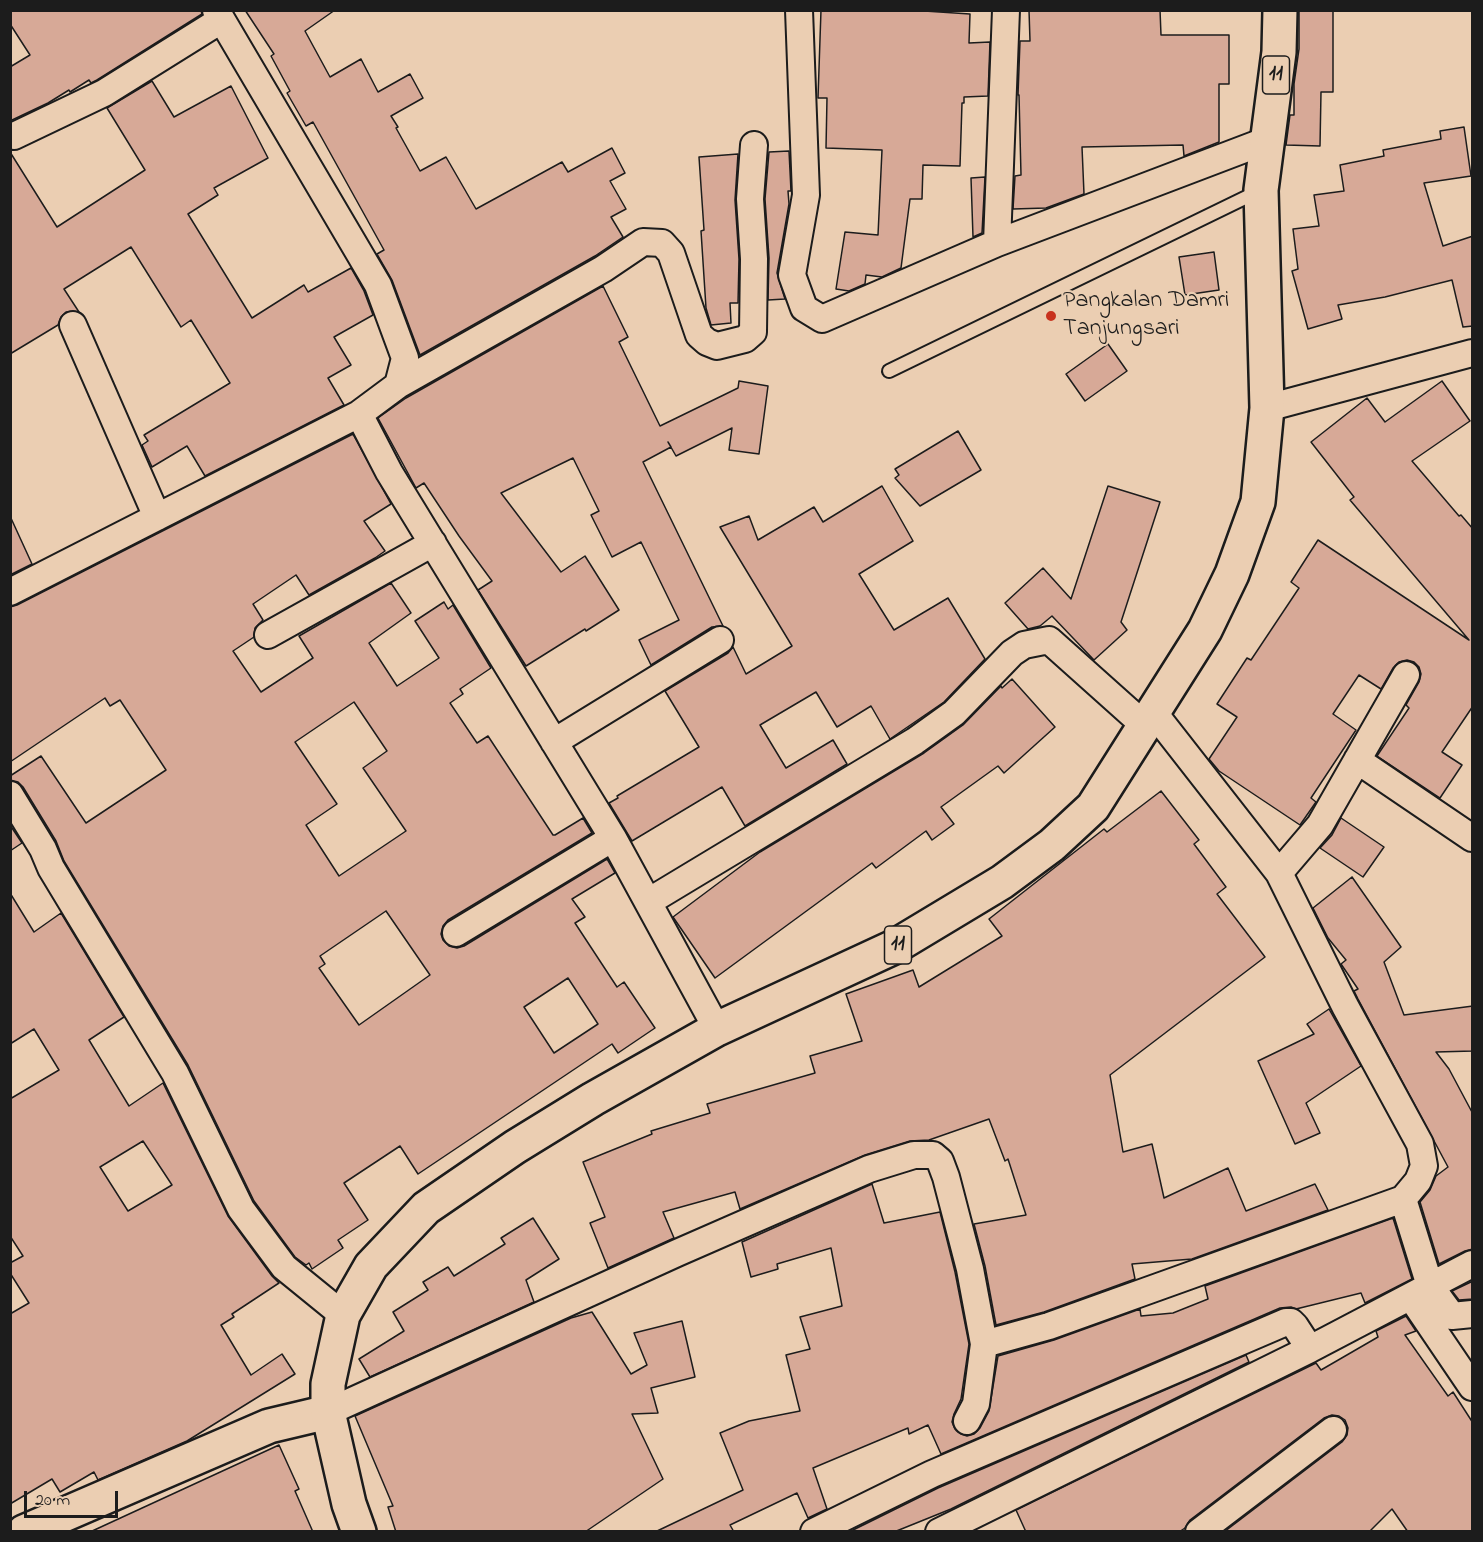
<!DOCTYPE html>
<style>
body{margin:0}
#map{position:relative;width:1483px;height:1542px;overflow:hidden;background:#ebceb2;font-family:"Indie Flower",sans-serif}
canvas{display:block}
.frame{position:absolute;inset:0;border:12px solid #1c1c1c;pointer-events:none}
.scale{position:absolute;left:24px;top:1491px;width:94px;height:27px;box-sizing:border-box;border:3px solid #1c1c1c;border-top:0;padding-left:8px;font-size:18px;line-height:21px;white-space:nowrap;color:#1c1c1c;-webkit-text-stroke:4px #ebceb2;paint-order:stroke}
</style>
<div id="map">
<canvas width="1483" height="1542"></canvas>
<div class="frame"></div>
<div class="scale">20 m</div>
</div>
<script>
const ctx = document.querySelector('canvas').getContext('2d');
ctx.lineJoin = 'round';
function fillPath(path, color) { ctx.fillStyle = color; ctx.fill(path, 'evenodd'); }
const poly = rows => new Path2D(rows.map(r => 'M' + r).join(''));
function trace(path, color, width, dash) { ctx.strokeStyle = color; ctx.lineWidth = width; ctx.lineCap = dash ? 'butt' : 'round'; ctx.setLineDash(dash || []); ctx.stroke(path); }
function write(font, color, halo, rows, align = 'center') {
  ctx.font = font + ' "Indie Flower",sans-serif'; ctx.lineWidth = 4.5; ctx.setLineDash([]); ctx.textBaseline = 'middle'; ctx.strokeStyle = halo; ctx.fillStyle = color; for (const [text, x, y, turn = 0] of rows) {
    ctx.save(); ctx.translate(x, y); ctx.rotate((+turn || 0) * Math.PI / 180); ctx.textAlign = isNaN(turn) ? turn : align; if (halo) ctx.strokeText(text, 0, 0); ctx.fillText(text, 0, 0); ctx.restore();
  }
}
const building = poly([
 [10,10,201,10,202,14,97,80,91,83,89,80,70,92,69,90,48,103,10,121,10,67,30,55,10,24,10,10],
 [245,10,335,10,305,31,330,77,361,59,378,92,410,74,423,98,391,116,398,127,396,128,420,171,446,157,476,209,562,162,568,172,612,148,625,173,610,181,626,209,611,217,623,237,595,256,420,355,392,280,377,254,384,250,313,122,306,126,287,93,290,91,271,56,274,54,245,10],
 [821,10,909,10,970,14,969,43,990,42,988,96,964,97,964,103,962,103,960,166,923,165,922,199,910,199,901,268,882,277,866,275,865,284,849,291,836,289,845,232,878,235,882,150,826,148,827,98,818,98,821,10],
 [1029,10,1160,10,1161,35,1229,35,1229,84,1219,84,1219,142,1184,156,1183,145,1082,147,1084,194,1046,208,1013,209,1015,176,1021,175,1019,95,1018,95,1020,41,1030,41,1029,10],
 [1299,10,1333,10,1333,92,1321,92,1320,146,1286,145,1290,115,1294,115,1294,84,1299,49,1299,10],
 [152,81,174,117,231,86,268,158,214,188,218,195,188,214,252,318,304,285,308,292,351,268,364,291,373,315,334,337,351,365,328,378,344,405,205,476,187,446,152,467,142,445,148,441,144,435,230,383,191,320,181,327,131,247,64,289,79,312,66,312,61,317,58,325,10,354,10,152,57,227,145,170,107,108,152,81],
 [1464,127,1471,176,1424,183,1443,246,1473,236,1473,326,1463,327,1452,280,1385,297,1338,305,1342,319,1308,329,1292,271,1298,269,1293,229,1319,226,1314,195,1344,191,1340,165,1384,156,1383,150,1441,139,1440,131,1464,127],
 [789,151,791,191,788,191,789,204,777,273,785,299,768,300,769,258,765,199,769,152,789,151],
 [738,154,735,200,739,259,738,303,730,303,731,323,711,325,706,308,701,231,704,230,699,157,738,154],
 [985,177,982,233,973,237,971,178,985,177],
 [1214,252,1219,290,1185,295,1179,257,1214,252],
 [603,286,628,337,619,342,660,426,738,388,739,381,768,386,759,454,729,450,732,428,676,456,668,442,671,447,643,462,723,626,712,627,651,665,639,640,679,620,641,542,612,557,591,515,599,511,573,458,501,493,561,572,585,556,619,610,586,631,585,629,526,666,478,590,492,581,459,536,424,483,416,488,378,418,406,398,603,286],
 [1108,344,1127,371,1085,401,1066,374,1108,344],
 [1442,381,1470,421,1412,461,1459,516,1461,515,1473,529,1473,706,1442,752,1462,765,1440,798,1377,756,1409,708,1406,705,1419,682,1421,674,1419,667,1414,662,1407,660,1399,662,1393,668,1381,689,1359,675,1333,714,1356,730,1311,798,1316,802,1300,825,1219,771,1209,759,1237,717,1217,704,1247,658,1251,660,1299,588,1291,582,1318,540,1469,640,1350,500,1354,497,1311,442,1367,398,1385,422,1442,381],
 [958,431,981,470,920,506,895,478,899,475,895,469,958,431],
 [353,434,391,504,364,521,385,551,375,558,309,595,296,575,253,604,263,620,255,628,254,637,233,651,261,692,313,658,299,636,391,583,411,613,369,643,397,686,439,658,415,621,444,602,448,609,453,605,491,668,460,689,463,694,450,703,477,743,488,736,553,835,555,835,583,818,592,833,448,920,443,926,441,934,443,940,449,946,457,948,464,946,607,859,615,873,572,899,585,917,575,923,617,987,624,982,655,1028,618,1053,612,1044,418,1174,400,1146,344,1183,368,1220,338,1240,343,1248,312,1269,309,1263,306,1265,295,1257,254,1201,188,1065,64,861,56,841,23,787,18,782,10,780,10,776,41,756,86,823,166,770,120,700,110,706,105,698,10,762,10,607,17,605,353,434],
 [354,702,387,751,363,768,406,831,339,876,306,825,337,804,295,742,354,702],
 [386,911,430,975,359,1025,319,968,325,964,320,956,386,911],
 [568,978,598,1024,554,1053,524,1007,568,978],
 [882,486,913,541,859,574,894,630,948,598,985,659,944,702,890,739,871,706,837,727,816,692,760,725,786,768,833,740,847,764,745,826,722,787,632,841,609,803,618,798,617,796,699,747,665,691,728,653,733,647,746,674,792,646,720,527,749,516,758,540,814,507,823,522,882,486],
 [1108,486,1160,502,1121,622,1127,630,1094,660,1052,616,1040,626,1028,629,1005,603,1043,568,1071,599,1108,486],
 [10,516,32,564,10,575,10,516],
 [1012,679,1055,727,1004,773,998,766,941,807,954,824,932,840,926,831,876,868,872,863,715,978,673,917,760,852,924,753,963,725,1001,686,1002,688,1012,679],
 [1161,791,1199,840,1194,844,1226,887,1217,894,1265,957,1110,1075,1123,1152,1152,1144,1164,1198,1228,1168,1246,1211,1315,1184,1328,1210,1192,1259,1132,1264,1135,1279,1044,1312,996,1325,985,1266,974,1224,1026,1215,1008,1159,1005,1161,989,1119,929,1140,910,1141,865,1155,740,1209,735,1192,663,1212,674,1238,608,1268,590,1223,605,1217,583,1162,652,1134,651,1131,710,1113,707,1104,815,1073,810,1056,862,1041,846,994,913,970,919,987,1002,936,989,919,1104,829,1107,832,1161,791],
 [1341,818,1384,847,1363,877,1320,848,1332,835,1341,818],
 [10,825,22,843,10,851,10,825],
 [1352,877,1401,947,1384,962,1404,1015,1473,1006,1473,1051,1436,1052,1449,1069,1473,1114,1473,1249,1465,1251,1439,1264,1420,1202,1430,1190,1436,1176,1448,1167,1358,999,1354,991,1358,989,1341,964,1346,960,1328,938,1313,908,1352,877],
 [10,893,34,932,61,913,124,1017,89,1040,129,1106,163,1083,228,1216,272,1276,279,1283,232,1314,234,1317,221,1325,251,1375,282,1354,295,1374,187,1441,98,1480,94,1472,60,1492,52,1479,10,1504,10,1314,29,1303,10,1273,10,1263,23,1256,10,1236,10,1099,59,1070,34,1029,10,1044,10,893],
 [143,1141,172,1185,128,1211,100,1167,143,1141],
 [1329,1009,1361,1066,1306,1103,1320,1133,1295,1144,1258,1061,1314,1034,1307,1024,1329,1009],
 [872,1184,884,1223,940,1212,955,1272,969,1344,961,1399,954,1414,952,1422,955,1429,961,1434,967,1436,974,1434,980,1428,989,1411,998,1356,1054,1340,1140,1309,1141,1316,1173,1313,1208,1299,1205,1286,1393,1218,1412,1279,1365,1303,1361,1293,1296,1309,1291,1307,1280,1308,941,1454,928,1425,909,1434,908,1428,813,1468,827,1509,808,1518,797,1493,730,1525,734,1532,655,1532,743,1490,720,1433,749,1421,800,1411,786,1355,810,1349,800,1317,842,1306,831,1248,777,1264,778,1269,751,1277,742,1242,872,1184],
 [533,1218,559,1259,526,1280,534,1302,370,1377,359,1359,404,1331,393,1312,428,1290,423,1282,448,1267,454,1276,505,1244,501,1238,533,1218],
 [1473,1281,1473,1299,1459,1300,1452,1291,1473,1281],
 [592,1312,631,1374,647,1365,634,1333,682,1321,695,1377,651,1388,658,1413,632,1414,663,1479,585,1532,396,1532,388,1507,393,1506,355,1416,571,1318,592,1312],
 [1406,1316,1416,1331,1405,1335,1448,1396,1453,1392,1473,1423,1473,1532,1408,1532,1392,1509,1369,1532,1224,1532,1342,1442,1347,1435,1348,1428,1345,1420,1339,1416,1332,1415,1324,1418,1190,1520,1185,1528,1179,1532,1026,1532,1016,1510,1316,1363,1321,1370,1378,1337,1376,1331,1406,1316],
 [1246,1355,1249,1362,951,1509,894,1532,849,1532,938,1488,1246,1355],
 [279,1445,299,1489,295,1491,313,1532,90,1532,279,1445]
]);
fillPath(building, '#d7a997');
trace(building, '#1c1c1c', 1.5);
const lane = poly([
 [889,371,1257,192]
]);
const street = poly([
 [216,10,378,285,405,358,398,385],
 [799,10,806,195,792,275,804,308,822,319,997,243,1268,140],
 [14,136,104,93,221,20],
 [997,243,1006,10],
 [73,325,157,517],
 [1267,408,1472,353],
 [359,414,389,472,613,838,717,1029],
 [10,592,359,414,398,385,603,269,643,242,662,243,671,253,699,335,707,342,717,346,745,339,753,332,754,259,750,199,754,145],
 [268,635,433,543],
 [1154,713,1279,873,1345,1006,1420,1144,1424,1166,1418,1181,1403,1199,1430,1286,1452,1316,1472,1314],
 [554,742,720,640],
 [1357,760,1472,838],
 [10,795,43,849,51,868,175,1073,241,1209,284,1267,343,1315],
 [1279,873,1320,825,1406,675],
 [648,902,915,741,954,713,1012,653,1024,645,1049,640,1144,725],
 [456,933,613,838],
 [1411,1297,1472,1387],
 [328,1412,677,1253,869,1169,914,1155,933,1155,940,1161,946,1177,970,1269,984,1344,1049,1326,1403,1199],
 [967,1421,976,1404,984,1344],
 [814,1532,932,1474,1286,1322,1291,1322,1295,1326,1310,1349],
 [939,1532,1310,1349,1472,1264],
 [1199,1532,1333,1430]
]);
const secondary = poly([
 [24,1532,269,1426,328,1412]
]);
const highway = poly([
 [359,1532,349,1504,328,1412,328,1384,343,1315,371,1266,426,1208,515,1147,593,1099,717,1029,894,947,1002,882,1052,845,1093,807,1205,630,1232,574,1258,502,1267,408,1261,190,1279,52,1280,10]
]);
trace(lane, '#1c1c1c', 16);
trace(street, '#1c1c1c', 30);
trace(secondary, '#1c1c1c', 38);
trace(highway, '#1c1c1c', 38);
trace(lane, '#ebceb2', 12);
trace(street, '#ebceb2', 26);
trace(secondary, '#ebceb2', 33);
trace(highway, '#ebceb2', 33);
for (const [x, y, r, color] of [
 [1051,316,6,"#c8321e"]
]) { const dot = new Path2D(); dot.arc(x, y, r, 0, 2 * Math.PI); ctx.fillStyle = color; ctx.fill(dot); trace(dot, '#ebceb2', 2); }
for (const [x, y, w] of [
 [1276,75,27],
 [898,945,27]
]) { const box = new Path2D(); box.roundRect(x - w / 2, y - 19, w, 38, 4.5); ctx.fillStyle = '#ebceb2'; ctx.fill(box); trace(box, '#1c1c1c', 1.5); }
write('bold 22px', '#1c1c1c', null, [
 ["11",1276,75],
 ["11",898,945]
]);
write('24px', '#1c1c1c', '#ebceb2', [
 ["Pangkalan Damri",1063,302],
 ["Tanjungsari",1063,330]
], 'left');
</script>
